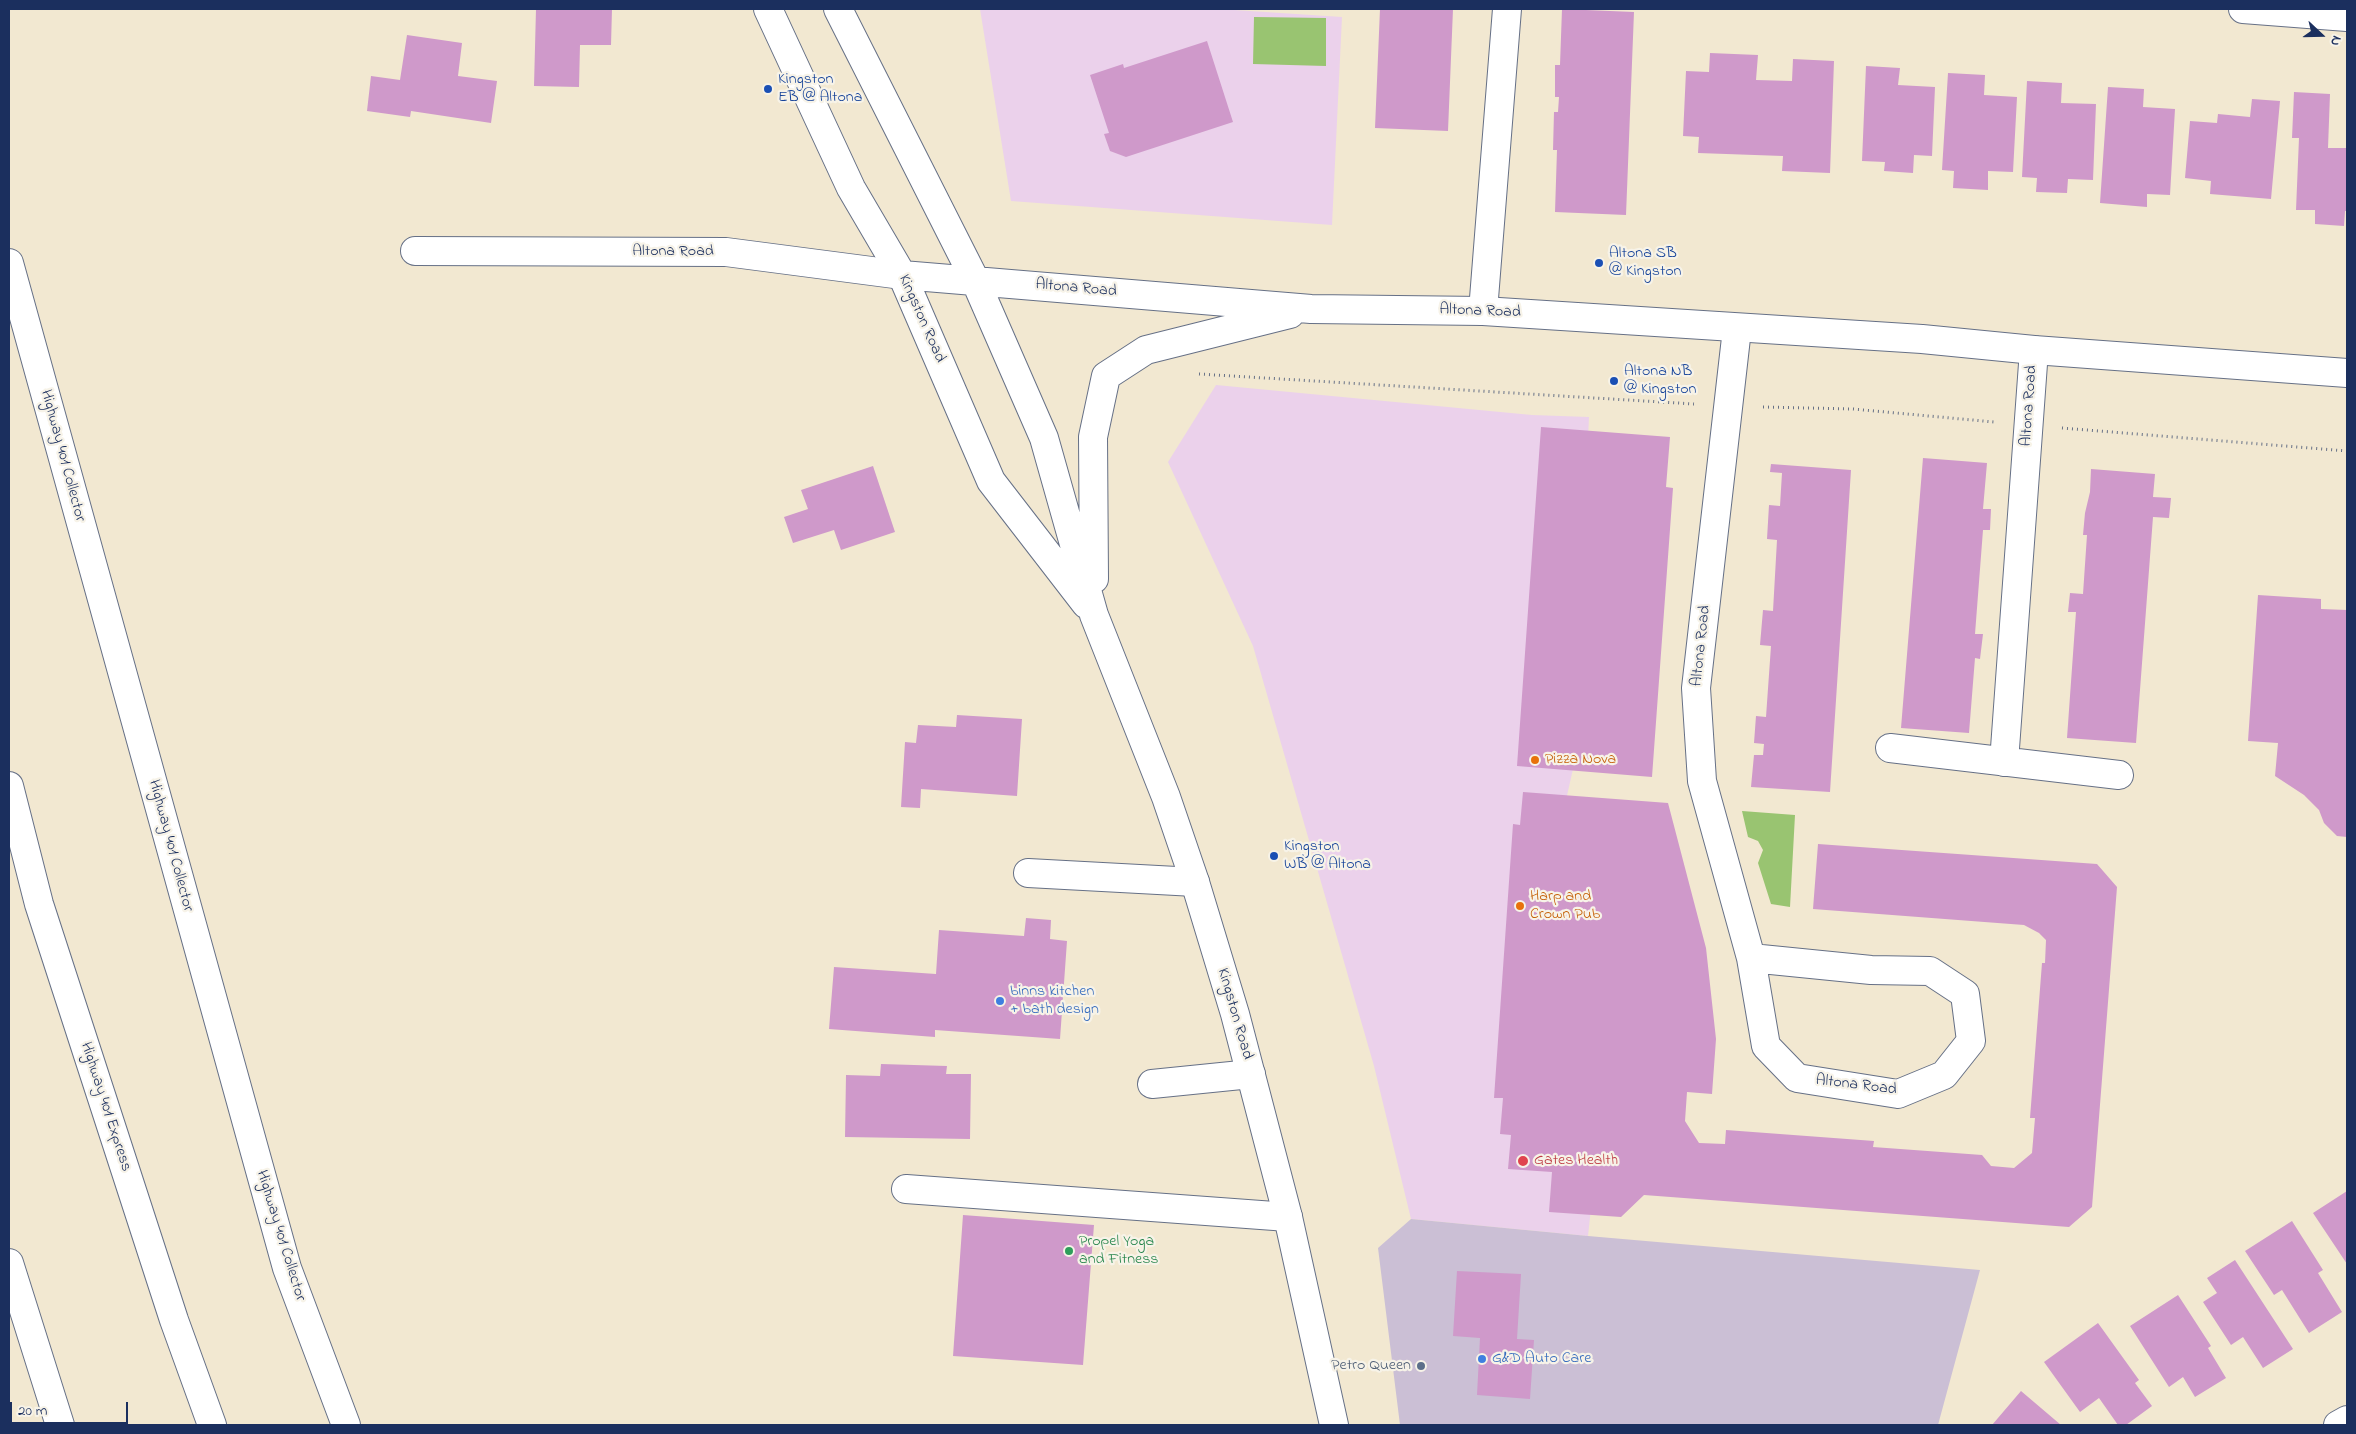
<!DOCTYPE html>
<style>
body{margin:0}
#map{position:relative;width:2356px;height:1434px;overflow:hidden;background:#f2e8d1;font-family:"Indie Flower",sans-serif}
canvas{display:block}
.frame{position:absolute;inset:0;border:10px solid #1b2f5e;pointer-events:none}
.north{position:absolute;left:2296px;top:10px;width:50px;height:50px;-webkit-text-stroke:4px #f7f3e8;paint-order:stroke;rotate:111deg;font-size:14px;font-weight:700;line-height:20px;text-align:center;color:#1b2f5e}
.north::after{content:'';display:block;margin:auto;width:18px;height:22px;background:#1b2f5e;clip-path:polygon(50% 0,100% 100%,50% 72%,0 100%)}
.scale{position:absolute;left:10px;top:1402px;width:118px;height:22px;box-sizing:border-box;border:2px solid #1b2f5e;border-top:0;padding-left:6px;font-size:15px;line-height:18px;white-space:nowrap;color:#1b2f5e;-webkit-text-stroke:4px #f7f3e8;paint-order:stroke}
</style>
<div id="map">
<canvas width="2356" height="1434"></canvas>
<div class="frame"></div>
<div class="north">N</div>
<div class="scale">20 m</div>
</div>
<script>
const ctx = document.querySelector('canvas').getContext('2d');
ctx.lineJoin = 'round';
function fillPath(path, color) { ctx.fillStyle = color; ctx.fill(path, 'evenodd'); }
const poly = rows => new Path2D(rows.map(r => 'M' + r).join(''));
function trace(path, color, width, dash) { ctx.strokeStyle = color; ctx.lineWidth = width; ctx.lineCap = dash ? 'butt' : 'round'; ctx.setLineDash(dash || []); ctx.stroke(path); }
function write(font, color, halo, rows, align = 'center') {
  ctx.font = font + ' "Indie Flower",sans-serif'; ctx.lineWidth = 4.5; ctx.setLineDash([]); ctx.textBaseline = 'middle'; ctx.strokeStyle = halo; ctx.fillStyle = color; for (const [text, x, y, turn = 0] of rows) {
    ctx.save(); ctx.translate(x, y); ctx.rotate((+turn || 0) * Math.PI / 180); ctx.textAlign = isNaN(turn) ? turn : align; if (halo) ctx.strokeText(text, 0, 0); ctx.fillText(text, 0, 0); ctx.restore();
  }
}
fillPath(poly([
 [980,9,1219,9,1342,17,1332,225,1011,201],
 [1216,385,1532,415,1589,417,1573,769,1566,800,1608,1051,1588,1236,1411,1219,1374,1066,1253,646,1168,462]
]), '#ebd1eb');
fillPath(poly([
 [1411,1219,1588,1236,1980,1270,1938,1425,1400,1425,1378,1248]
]), '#cbbfd5');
fillPath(poly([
 [1254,17,1326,18,1326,66,1253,64],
 [1742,811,1795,815,1790,907,1771,904,1758,863,1763,850,1758,841,1748,837]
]), '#99c471');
fillPath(poly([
 [536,9,612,9,611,45,580,45,579,87,534,86],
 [1380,9,1453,9,1448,131,1375,128],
 [1562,9,1634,12,1626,215,1555,212,1557,150,1553,150,1554,112,1558,112,1559,97,1555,97,1555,65,1560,65],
 [407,35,462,43,458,76,497,81,491,123,411,111,410,117,367,111,371,76,400,80],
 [1207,41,1233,122,1126,157,1110,151,1104,134,1109,133,1090,75,1123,64,1124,68],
 [1710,53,1758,55,1756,80,1792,81,1793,59,1834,61,1830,173,1782,171,1783,156,1698,153,1699,137,1683,136,1686,71,1709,72],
 [1866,66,1900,68,1898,85,1935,87,1932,156,1914,155,1913,173,1884,171,1885,162,1862,161],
 [1948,73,1985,75,1984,95,2017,97,2013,172,1988,171,1988,190,1953,188,1954,171,1942,170],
 [2027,81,2062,83,2061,103,2096,104,2093,180,2068,179,2067,193,2036,192,2037,178,2022,177],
 [2108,87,2144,89,2143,107,2175,109,2170,195,2147,194,2147,207,2100,203],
 [2294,92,2330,94,2328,148,2347,148,2347,211,2345,211,2344,226,2315,224,2315,210,2296,210,2299,138,2292,138],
 [2252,99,2280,101,2271,199,2210,194,2211,181,2185,178,2190,121,2217,123,2218,114,2250,117],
 [1541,427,1670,437,1666,487,1673,488,1652,777,1517,766],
 [1923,458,1987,463,1983,509,1991,509,1990,530,1983,530,1975,634,1983,634,1980,659,1975,658,1969,733,1901,728],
 [1771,464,1851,470,1830,792,1751,787,1754,755,1763,755,1764,744,1754,743,1756,716,1766,717,1771,646,1760,645,1763,610,1773,611,1777,540,1767,539,1769,505,1780,506,1782,473,1770,472],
 [873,466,895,532,841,550,834,530,793,543,784,517,808,509,801,490],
 [2091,469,2155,474,2153,497,2171,498,2169,518,2153,517,2136,743,2067,738,2076,612,2068,612,2070,593,2083,594,2087,535,2083,535,2085,513,2090,492],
 [2258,595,2321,599,2321,609,2347,610,2347,837,2337,836,2324,823,2319,810,2304,795,2275,776,2278,743,2248,741],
 [957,715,1022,719,1017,796,921,789,920,808,901,807,905,742,916,743,918,725,956,727],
 [1523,792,1668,803,1706,948,1716,1039,1712,1094,1687,1092,1685,1121,1699,1143,1725,1144,1726,1130,1874,1141,1873,1147,1982,1155,1991,1166,2014,1168,2032,1153,2035,1118,2030,1118,2042,963,2045,963,2046,940,2039,933,2024,925,1813,909,1818,844,2097,864,2117,887,2092,1207,2069,1227,1644,1195,1621,1217,1549,1212,1552,1172,1508,1169,1511,1135,1500,1134,1503,1098,1494,1098,1513,824,1520,825],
 [1026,918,1051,920,1050,939,1067,941,1060,1039,935,1030,935,1037,829,1029,834,967,936,974,939,930,1024,936],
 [881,1064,947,1066,946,1074,971,1074,970,1139,845,1137,846,1075,880,1076],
 [2347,1191,2347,1264,2313,1213],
 [963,1215,1094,1225,1083,1365,953,1356],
 [2292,1221,2323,1270,2318,1273,2342,1312,2309,1333,2282,1290,2274,1295,2245,1251],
 [2235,1260,2293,1349,2263,1368,2243,1337,2231,1345,2203,1302,2217,1293,2207,1278],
 [1457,1271,1521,1274,1517,1339,1534,1340,1530,1399,1477,1395,1480,1338,1453,1336],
 [2178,1295,2211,1346,2208,1348,2226,1378,2195,1397,2183,1377,2169,1387,2130,1326],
 [2098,1323,2139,1380,2135,1383,2152,1406,2126,1425,2118,1425,2099,1398,2080,1412,2044,1362],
 [2021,1391,2061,1425,1992,1425]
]), '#cf99ca');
const minor = poly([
 [2243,9,2347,17],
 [415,251,726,252,902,275],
 [1483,311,1507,9],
 [1737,329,1696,688,1702,781,1751,958,1766,1046,1797,1078,1898,1094,1944,1075,1971,1041,1965,994,1930,971,1871,970,1751,958],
 [1890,748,2119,775],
 [2004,762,2034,350],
 [1028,873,1195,882],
 [1152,1084,1251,1074],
 [906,1189,1288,1217],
 [2338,1425,2347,1420]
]);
const major = poly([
 [768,9,851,188,902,275,991,481,1086,604],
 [838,9,975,280,1044,438,1094,615,1166,797,1195,882,1235,1014,1288,1217,1334,1425],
 [902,275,1311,309,1483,311,1922,339,2034,350,2347,373],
 [1094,579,1093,437,1106,376,1146,350,1290,314]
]);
const highway = poly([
 [9,263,287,1268,346,1425],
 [9,786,39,904,174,1320,212,1425],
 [9,1263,60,1425]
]);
trace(minor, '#667086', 30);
trace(major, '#667086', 30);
trace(highway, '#667086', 30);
trace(poly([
 [1199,374,1694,404],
 [1763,407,1853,409,1994,422],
 [2062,428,2347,451]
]), '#667086', 3, [1, 4]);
trace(minor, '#fff', 28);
trace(major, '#fff', 28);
trace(highway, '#fff', 28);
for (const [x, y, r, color] of [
 [768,89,5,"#1a4fb4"],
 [1599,263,5,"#1a4fb4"],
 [1614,381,5,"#1a4fb4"],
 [1535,760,5,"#e8710a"],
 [1274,856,5,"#1a4fb4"],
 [1520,906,5,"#e8710a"],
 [1000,1001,5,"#3f7fe0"],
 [1523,1161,6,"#e0444e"],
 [1069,1251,5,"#2e9e5b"],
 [1482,1359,5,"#3f7fe0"],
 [1421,1366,5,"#5c6f8a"]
]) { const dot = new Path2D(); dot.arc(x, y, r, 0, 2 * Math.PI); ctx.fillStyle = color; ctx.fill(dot); trace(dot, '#f7f3e8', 2); }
write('16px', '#164399', '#f7f3e8', [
 ["Kingston",778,80],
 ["EB @ Altona",778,98],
 ["Altona SB",1609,254],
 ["@ Kingston",1609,272],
 ["Altona NB",1624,372],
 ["@ Kingston",1624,390],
 ["Kingston",1284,847],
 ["WB @ Altona",1284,865]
], 'left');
write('16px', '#1b2f5e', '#f7f3e8', [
 ["Altona Road",673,252],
 ["Altona Road",1076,289,5],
 ["Altona Road",1480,312,2],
 ["Kingston Road",921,319,66],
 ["Altona Road",2030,406,-86],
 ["Highway 401 Collector",62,456,75],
 ["Altona Road",1702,646,-84],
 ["Highway 401 Collector",170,846,75],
 ["Kingston Road",1234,1014,74],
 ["Altona Road",1856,1086,7],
 ["Highway 401 Express",105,1107,72],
 ["Highway 401 Collector",280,1236,73]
]);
write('16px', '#c56008', '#f7f3e8', [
 ["Pizza Nova",1545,760],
 ["Harp and",1530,897],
 ["Crown Pub",1530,915]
], 'left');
write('16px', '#366cbe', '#f7f3e8', [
 ["binns kitchen",1010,992],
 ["+ bath design",1010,1010],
 ["G&D Auto Care",1492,1359]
], 'left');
write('16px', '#be3a42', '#f7f3e8', [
 ["Gates Health",1534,1161]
], 'left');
write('16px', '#27864d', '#f7f3e8', [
 ["Propel Yoga",1079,1242],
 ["and Fitness",1079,1260]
], 'left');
write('16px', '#4e5e75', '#f7f3e8', [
 ["Petro Queen",1411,1366]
], 'right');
</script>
